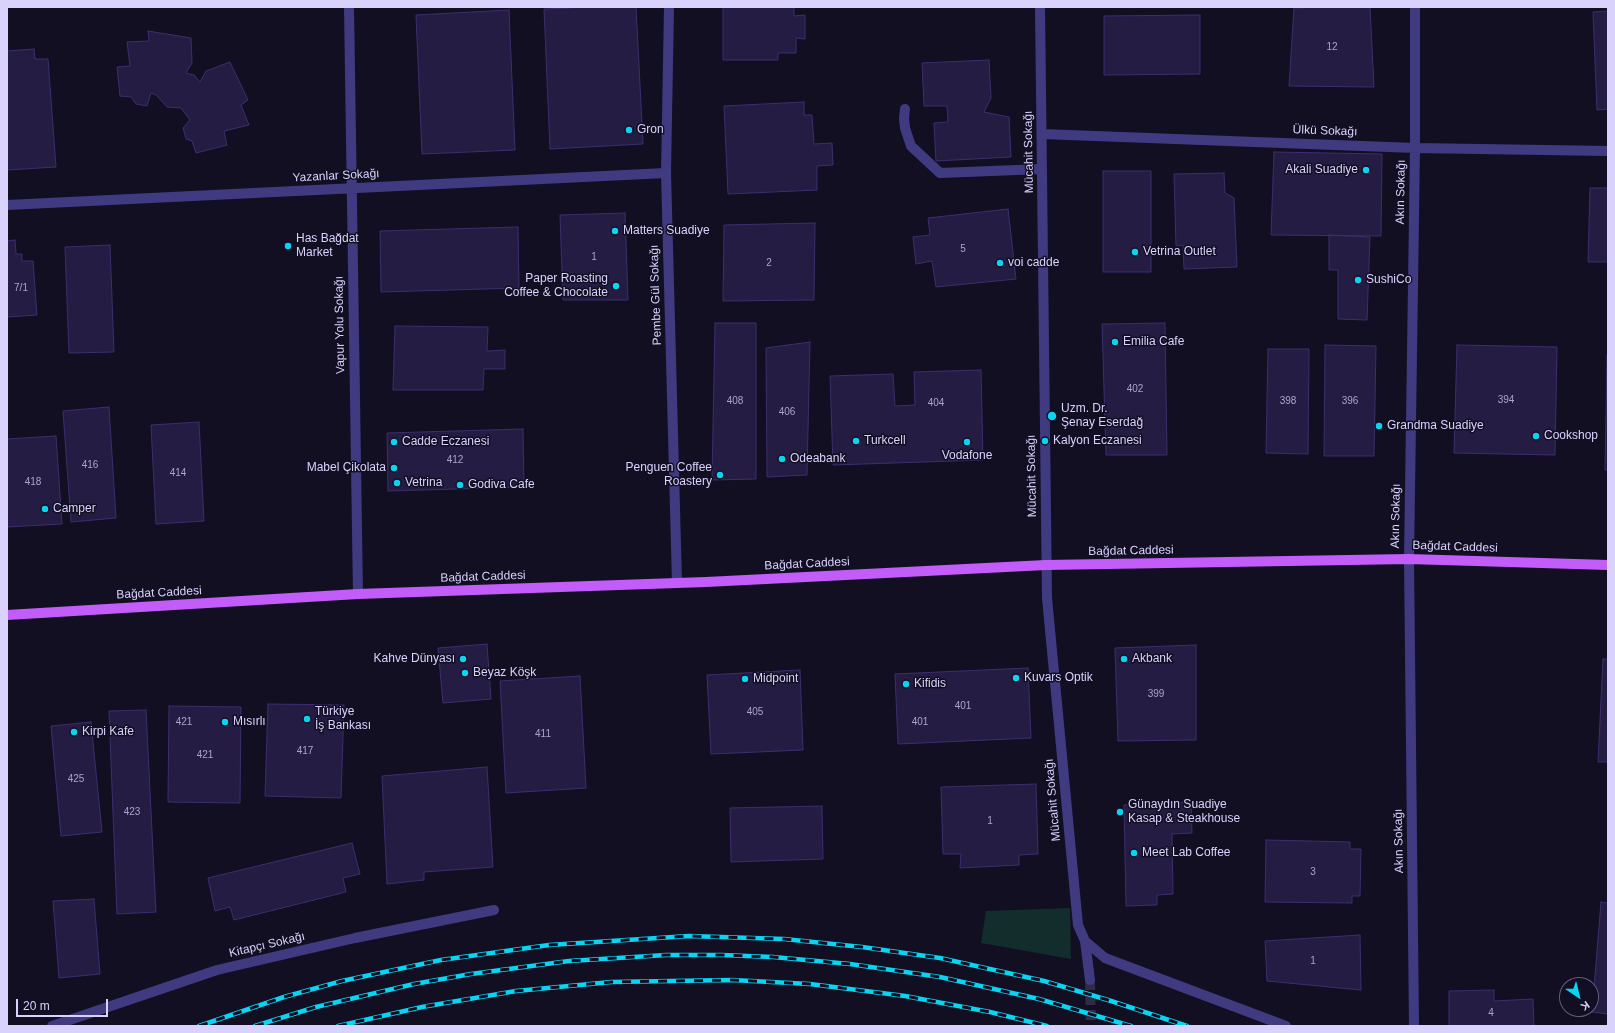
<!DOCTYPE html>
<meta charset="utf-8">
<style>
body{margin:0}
#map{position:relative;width:1615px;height:1033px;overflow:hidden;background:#130f23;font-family:Arial,sans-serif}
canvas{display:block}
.frame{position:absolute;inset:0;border:8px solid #d8d2fd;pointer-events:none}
.north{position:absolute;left:1559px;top:977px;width:40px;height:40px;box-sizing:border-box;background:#130f23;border:1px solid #625d7a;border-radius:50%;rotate:145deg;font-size:11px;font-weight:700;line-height:16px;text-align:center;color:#d8d2fd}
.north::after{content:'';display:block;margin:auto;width:14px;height:18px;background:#09d5f3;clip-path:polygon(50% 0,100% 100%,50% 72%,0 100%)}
.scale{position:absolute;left:16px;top:999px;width:92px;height:18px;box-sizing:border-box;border:2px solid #d8d2fd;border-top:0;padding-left:5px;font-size:12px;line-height:14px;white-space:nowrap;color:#d8d2fd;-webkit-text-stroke:3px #130f23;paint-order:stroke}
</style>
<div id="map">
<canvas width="1615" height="1033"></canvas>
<div class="frame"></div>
<div class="north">K</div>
<div class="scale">20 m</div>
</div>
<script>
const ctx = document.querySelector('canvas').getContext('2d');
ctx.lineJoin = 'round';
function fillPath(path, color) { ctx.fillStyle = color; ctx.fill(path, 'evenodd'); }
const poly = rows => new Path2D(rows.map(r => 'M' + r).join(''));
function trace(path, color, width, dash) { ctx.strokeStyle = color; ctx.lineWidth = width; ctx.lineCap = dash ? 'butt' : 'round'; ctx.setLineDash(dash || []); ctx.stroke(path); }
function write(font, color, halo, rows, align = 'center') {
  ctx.font = font + ' Arial,sans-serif'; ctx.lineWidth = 3; ctx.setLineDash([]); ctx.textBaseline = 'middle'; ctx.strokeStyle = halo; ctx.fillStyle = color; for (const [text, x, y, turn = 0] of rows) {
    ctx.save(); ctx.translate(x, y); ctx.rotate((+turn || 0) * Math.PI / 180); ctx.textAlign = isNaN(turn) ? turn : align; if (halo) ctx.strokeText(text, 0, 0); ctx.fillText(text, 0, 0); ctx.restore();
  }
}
fillPath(poly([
 [1070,908,1071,959,981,943,986,911]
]), '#122d2c');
const building = poly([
 [590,7,636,7,643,144,550,149,544,9,590,7],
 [723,7,794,7,794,16,805,15,805,39,796,38,796,53,778,53,778,60,723,60,723,7],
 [1327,7,1370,7,1374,87,1289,86,1294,8,1327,7],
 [509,10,515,150,422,154,416,15,509,10],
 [1608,11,1608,109,1597,110,1593,12,1608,11],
 [1200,15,1200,74,1104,75,1104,16,1200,15],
 [148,31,191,38,192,63,186,73,194,75,200,82,206,71,230,62,248,100,241,105,249,125,224,131,227,145,196,153,192,141,186,139,183,128,190,120,181,108,167,107,156,95,151,93,147,106,136,104,131,97,120,96,117,67,130,66,127,42,149,41,148,31],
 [34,49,35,59,48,59,56,167,7,170,7,51,34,49],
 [989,60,991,98,984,112,1009,117,1011,157,936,161,934,123,948,122,947,106,924,106,922,63,989,60],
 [804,102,804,115,812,115,814,144,832,143,833,165,817,166,817,190,728,194,724,106,804,102],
 [1274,152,1382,154,1381,236,1271,235,1274,152],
 [1103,171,1151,171,1151,272,1103,272,1103,171],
 [1224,173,1225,193,1234,198,1237,267,1184,269,1183,245,1176,246,1174,174,1224,173],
 [1590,188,1608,188,1608,262,1588,262,1590,188],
 [1008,209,1016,279,936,287,932,261,916,264,913,237,930,235,928,218,1008,209],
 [625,213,628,300,563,300,560,215,625,213],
 [815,223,814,300,723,301,724,225,815,223],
 [518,227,519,288,381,292,380,231,518,227],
 [1329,235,1370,237,1367,320,1338,319,1338,270,1329,270,1329,235],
 [15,240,16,254,22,254,22,261,33,261,37,315,7,317,7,241,15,240],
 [110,245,114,352,69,353,65,247,110,245],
 [715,323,756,323,756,479,712,480,715,323],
 [1165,323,1167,455,1106,455,1102,324,1165,323],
 [395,326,488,327,487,351,505,350,505,369,484,369,483,390,393,390,395,326],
 [810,342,807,475,767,477,766,348,810,342],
 [1325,345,1376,346,1374,456,1324,456,1325,345],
 [1457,345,1557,347,1555,455,1454,453,1457,345],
 [1268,349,1309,349,1308,454,1266,453,1268,349],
 [1607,355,1608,355,1608,470,1605,470,1607,355],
 [981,370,983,460,833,465,830,376,893,374,895,406,915,405,914,372,981,370],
 [109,407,116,518,71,522,63,411,109,407],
 [199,422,204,521,156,524,151,425,199,422],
 [523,429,524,487,388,491,387,433,523,429],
 [56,436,62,524,7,527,7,439,56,436],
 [487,644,491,699,443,703,438,648,487,644],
 [1196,645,1196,740,1118,741,1115,648,1196,645],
 [1603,659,1608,659,1608,762,1598,762,1603,659],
 [1028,668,1031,738,898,744,895,674,1028,668],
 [800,670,803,750,711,754,707,675,800,670],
 [580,676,586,788,506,793,500,681,580,676],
 [268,704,344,705,341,798,265,796,268,704],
 [169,706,241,707,240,803,168,802,169,706],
 [146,710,156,912,117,914,109,711,146,710],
 [91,722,102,832,61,836,51,726,91,722],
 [487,767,493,867,424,872,424,880,387,884,382,776,487,767],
 [1036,784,1038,854,1019,855,1019,865,960,868,961,854,943,854,941,787,1036,784],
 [1191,802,1192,833,1172,834,1173,894,1157,895,1157,905,1126,906,1124,805,1191,802],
 [822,806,823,859,731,862,730,808,822,806],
 [1266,840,1350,842,1350,849,1361,849,1360,896,1352,896,1352,903,1265,902,1266,840],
 [352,843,360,874,343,878,346,892,234,920,230,907,215,911,208,878,352,843],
 [94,899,100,974,59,978,53,901,94,899],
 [1601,902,1608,903,1608,1014,1592,1012,1601,902],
 [1360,935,1361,990,1267,981,1265,941,1360,935],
 [1494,990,1494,1001,1533,999,1534,1026,1449,1026,1449,991,1494,990]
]);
fillPath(building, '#251c43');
trace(building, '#3d2e6e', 1);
trace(poly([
 [1090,980,1091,1026]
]), '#312c44', 10, [10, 5]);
trace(poly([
 [349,7,358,594],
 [669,7,666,173,677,583],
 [1040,7,1047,598,1078,925,1085,941,1090,980],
 [905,109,904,118,905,128,911,146,940,173,1042,169],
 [1042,134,1415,148,1608,151],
 [7,205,666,173],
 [1085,941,1105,958,1286,1026],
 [52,1026,217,970,355,938,494,910],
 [1414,1026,1409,559,1415,148,1415,7]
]), '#403b80', 10);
trace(poly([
 [7,615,358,594,706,582,1046,565,1409,559,1608,565]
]), '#c35df9', 10);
const rail = poly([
 [199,1026,284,997,342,981,441,960,549,945,689,936,784,939,862,947,940,958,1044,981,1108,1000,1187,1026],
 [255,1026,316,1007,414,984,471,974,569,961,666,955,722,955,773,957,850,964,940,977,1039,999,1131,1026],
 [338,1026,422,1007,516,991,611,982,732,980,810,984,905,996,990,1012,1047,1026]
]);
trace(rail, '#09d5f3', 4.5);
trace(rail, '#130f23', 3, [9]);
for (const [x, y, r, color] of [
 [629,130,4,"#09d5f3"],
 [1366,170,4,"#09d5f3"],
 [615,231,4,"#09d5f3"],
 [288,246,4,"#09d5f3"],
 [1135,252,4,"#09d5f3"],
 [1000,263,4,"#09d5f3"],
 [1358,280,4,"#09d5f3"],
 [616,286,4,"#09d5f3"],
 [1115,342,4,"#09d5f3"],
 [1052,416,5,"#09d5f3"],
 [1379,426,4,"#09d5f3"],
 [1536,436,4,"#09d5f3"],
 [856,441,4,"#09d5f3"],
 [1045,441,4,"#09d5f3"],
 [394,442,4,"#09d5f3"],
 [967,442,4,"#09d5f3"],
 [782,459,4,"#09d5f3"],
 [394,468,4,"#09d5f3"],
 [720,475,4,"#09d5f3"],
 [397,483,4,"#09d5f3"],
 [460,485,4,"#09d5f3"],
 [45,509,4,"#09d5f3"],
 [463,659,4,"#09d5f3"],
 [1124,659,4,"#09d5f3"],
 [465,673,4,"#09d5f3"],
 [1016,678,4,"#09d5f3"],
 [745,679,4,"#09d5f3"],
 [906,684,4,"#09d5f3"],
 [307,719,4,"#09d5f3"],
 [225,722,4,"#09d5f3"],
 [74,732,4,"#09d5f3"],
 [1120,812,4,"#09d5f3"],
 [1134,853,4,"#09d5f3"]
]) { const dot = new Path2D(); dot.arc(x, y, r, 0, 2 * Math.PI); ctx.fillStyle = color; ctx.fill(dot); trace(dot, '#130f23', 1.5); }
write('10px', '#aba4ce', null, [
 ["12",1332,47],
 ["5",963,249],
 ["1",594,257],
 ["2",769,263],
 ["7/1",21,288],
 ["402",1135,389],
 ["394",1506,400],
 ["408",735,401],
 ["398",1288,401],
 ["396",1350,401],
 ["404",936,403],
 ["406",787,412],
 ["412",455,460],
 ["416",90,465],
 ["414",178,473],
 ["418",33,482],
 ["399",1156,694],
 ["401",963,706],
 ["405",755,712],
 ["421",184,722],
 ["401",920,722],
 ["411",543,734],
 ["417",305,751],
 ["421",205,755],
 ["425",76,779],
 ["423",132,812],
 ["1",990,821],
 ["3",1313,872],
 ["1",1313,961],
 ["4",1491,1013]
]);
write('12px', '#d8d2fd', '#130f23', [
 ["Gron",637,130],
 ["Akali Suadiye",1358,170,"right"],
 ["Matters Suadiye",623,231],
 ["Has Bağdat",296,239],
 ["Market",296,253],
 ["Vetrina Outlet",1143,252],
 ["voi cadde",1008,263],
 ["Paper Roasting",608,279,"right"],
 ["Coffee & Chocolate",608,293,"right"],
 ["SushiCo",1366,280],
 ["Emilia Cafe",1123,342],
 ["Uzm. Dr.",1061,409],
 ["Şenay Eserdağ",1061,423],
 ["Grandma Suadiye",1387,426],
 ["Cookshop",1544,436],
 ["Turkcell",864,441],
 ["Kalyon Eczanesi",1053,441],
 ["Cadde Eczanesi",402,442],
 ["Vodafone",967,456,"center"],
 ["Odeabank",790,459],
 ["Mabel Çikolata",386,468,"right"],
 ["Penguen Coffee",712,468,"right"],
 ["Roastery",712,482,"right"],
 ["Vetrina",405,483],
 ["Godiva Cafe",468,485],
 ["Camper",53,509],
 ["Kahve Dünyası",455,659,"right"],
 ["Akbank",1132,659],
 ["Beyaz Köşk",473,673],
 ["Kuvars Optik",1024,678],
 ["Midpoint",753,679],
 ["Kifidis",914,684],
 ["Türkiye",315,712],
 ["İş Bankası",315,726],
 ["Mısırlı",233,722],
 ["Kirpi Kafe",82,732],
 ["Günaydın Suadiye",1128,805],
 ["Kasap & Steakhouse",1128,819],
 ["Meet Lab Coffee",1142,853]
], 'left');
write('12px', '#d8d2fd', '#130f23', [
 ["Ülkü Sokağı",1325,131,2],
 ["Mücahit Sokağı",1029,152,-91],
 ["Yazanlar Sokağı",336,176,-3],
 ["Akın Sokağı",1401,192,-89],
 ["Pembe Gül Sokağı",656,295,-92],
 ["Vapur Yolu Sokağı",340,325,-91],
 ["Mücahit Sokağı",1032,476,-91],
 ["Akın Sokağı",1396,516,-89],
 ["Bağdat Caddesi",1455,547,2],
 ["Bağdat Caddesi",1131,551,-1],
 ["Bağdat Caddesi",807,564,-3],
 ["Bağdat Caddesi",483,577,-2],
 ["Bağdat Caddesi",159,593,-3],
 ["Mücahit Sokağı",1053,800,-95],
 ["Akın Sokağı",1399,841,-91],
 ["Kitapçı Sokağı",267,945,-13]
]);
</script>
